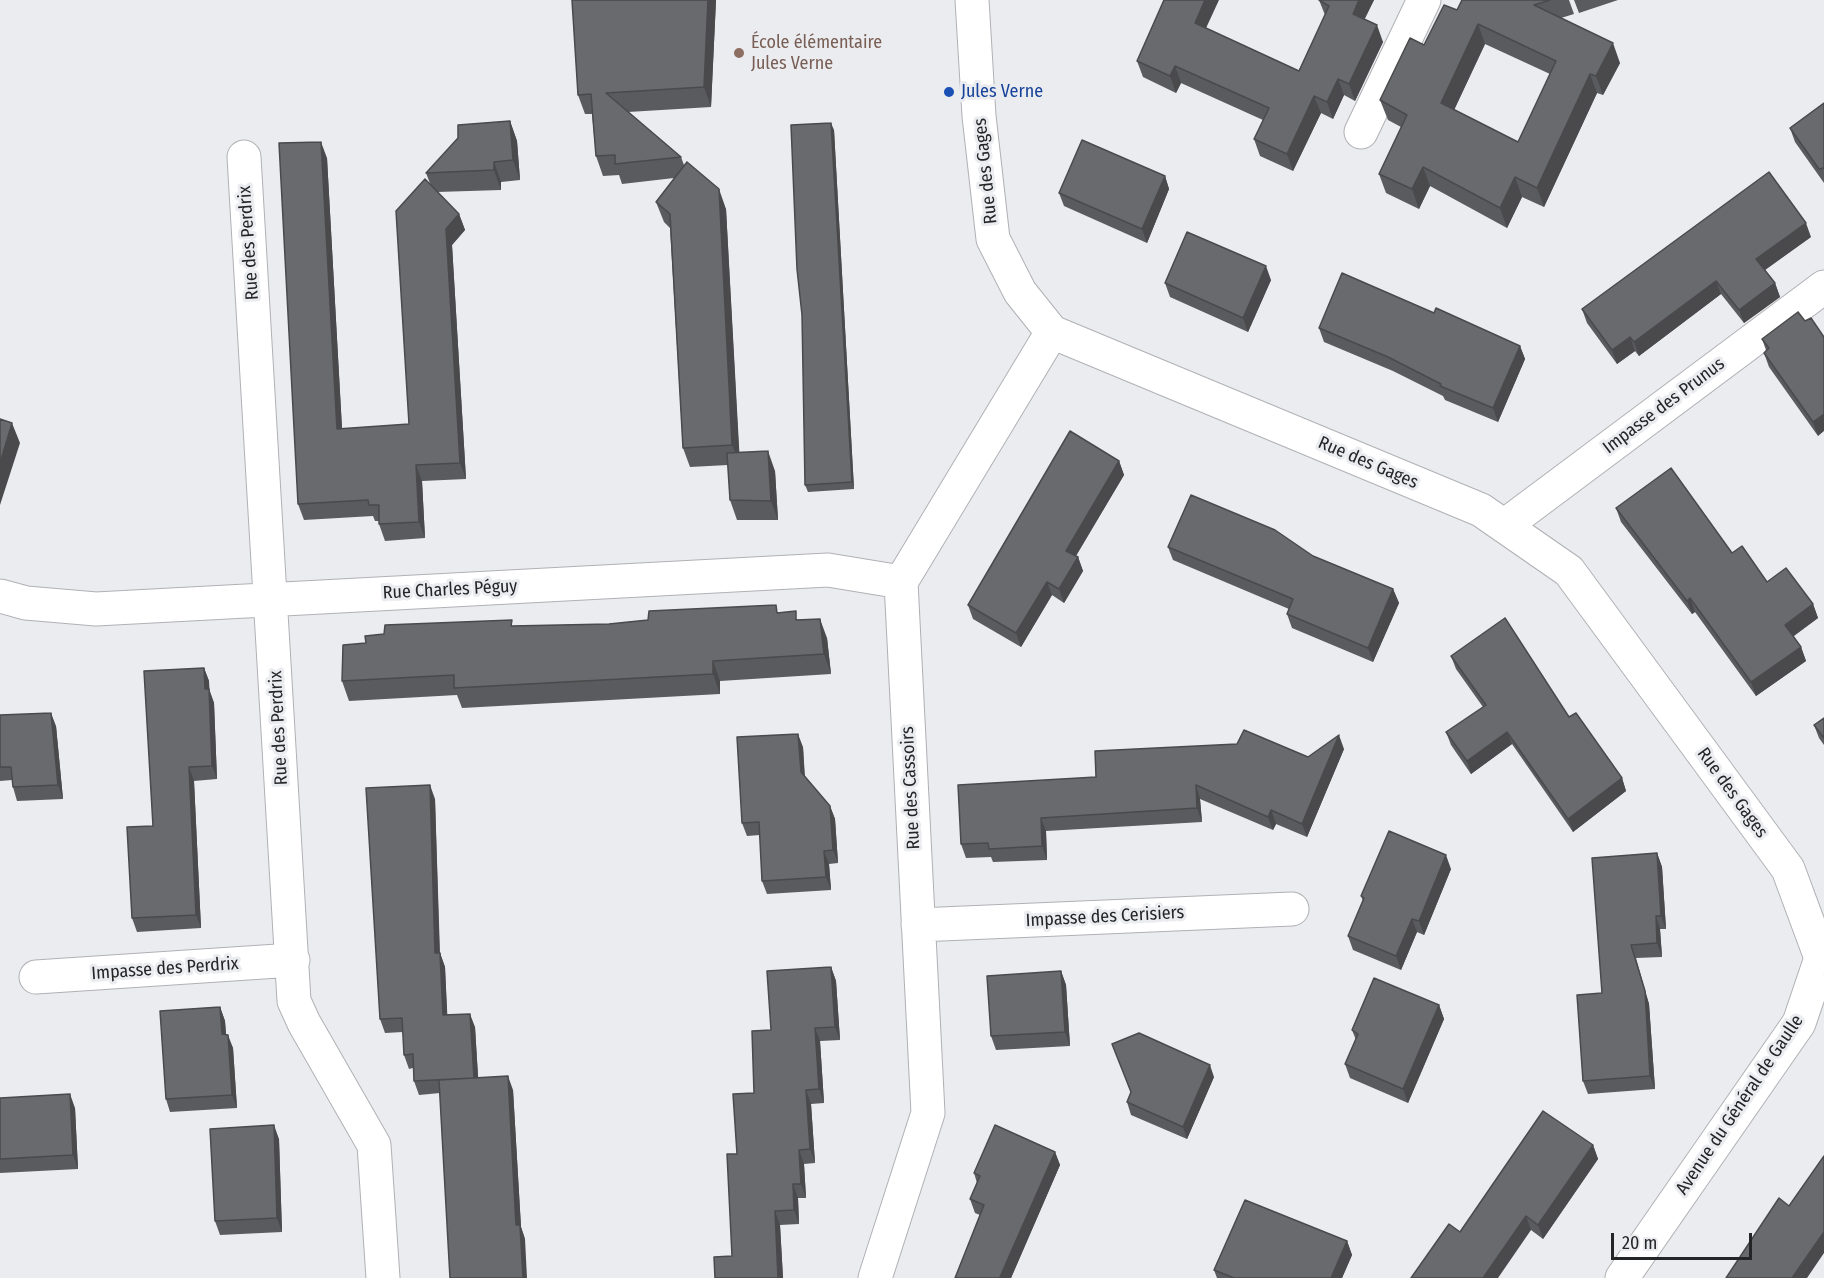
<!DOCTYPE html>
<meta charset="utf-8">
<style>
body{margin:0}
#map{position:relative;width:1824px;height:1278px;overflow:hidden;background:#ebecf0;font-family:"Fira Sans Condensed",sans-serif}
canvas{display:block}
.scale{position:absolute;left:1611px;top:1233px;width:141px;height:27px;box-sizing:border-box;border:3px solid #242526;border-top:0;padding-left:8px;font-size:18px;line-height:21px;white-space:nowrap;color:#242526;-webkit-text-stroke:4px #ebecf0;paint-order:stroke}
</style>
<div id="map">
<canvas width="1824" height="1278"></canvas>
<div class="scale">20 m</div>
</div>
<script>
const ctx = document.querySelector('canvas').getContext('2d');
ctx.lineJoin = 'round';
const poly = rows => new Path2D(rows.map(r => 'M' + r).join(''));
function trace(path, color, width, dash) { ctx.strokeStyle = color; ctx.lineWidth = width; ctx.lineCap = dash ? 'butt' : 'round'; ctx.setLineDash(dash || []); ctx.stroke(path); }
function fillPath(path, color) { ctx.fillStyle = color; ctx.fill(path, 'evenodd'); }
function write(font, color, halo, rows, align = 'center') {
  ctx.font = font + ' "Fira Sans Condensed",sans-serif'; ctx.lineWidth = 6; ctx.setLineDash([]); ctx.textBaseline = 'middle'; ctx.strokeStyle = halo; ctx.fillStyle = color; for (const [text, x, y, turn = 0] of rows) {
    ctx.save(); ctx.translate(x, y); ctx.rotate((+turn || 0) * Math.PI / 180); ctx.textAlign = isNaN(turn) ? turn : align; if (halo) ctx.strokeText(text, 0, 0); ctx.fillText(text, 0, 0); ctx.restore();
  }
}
const minor = poly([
 [972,0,979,116,993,239,1020,292,1052,332,1481,510,1569,571,1788,869,1821,958],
 [1361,132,1424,0],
 [244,157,294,1001,304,1023,374,1145,383,1278],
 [1504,526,1824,287],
 [0,596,26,603,96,609,828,570,901,582],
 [918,925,1292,909],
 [36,977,293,960],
 [875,1278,928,1113,901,582,1052,332],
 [1622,1278,1799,1023,1821,958]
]);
trace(minor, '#b0b1b5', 35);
trace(minor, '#fff', 33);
fillPath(poly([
 [572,0,716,0,711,107,628,112,681,157,684,165,726,209,739,453,775,471,778,520,737,520,730,500,728,465,690,467,683,448,670,228,664,222,656,202,674,178,622,184,619,175,603,176,596,156,592,114,585,114,578,95],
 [1319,0,1374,0,1364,19,1383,42,1355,101,1344,95,1333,119,1321,113,1293,171,1260,156,1254,139,1263,120,1181,83,1176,93,1143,77,1137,61,1206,28,1299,71,1325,15],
 [1462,0,1569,0,1574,14,1561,18,1620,63,1603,95,1597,93,1544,207,1522,197,1507,228,1430,186,1419,209,1386,193,1379,174,1401,127,1388,120,1380,100,1457,10],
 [1485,44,1550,74,1518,142,1454,110],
 [1574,0,1618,0,1579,13],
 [1824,103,1824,183,1795,142,1790,128],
 [510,121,517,141,520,180,501,182,501,190,437,192,459,214,465,230,452,245,466,479,422,481,425,538,385,541,379,524,379,521,375,521,373,516,304,520,298,504,327,158,342,429,409,424,431,186,426,173],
 [834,130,854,489,808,492,805,485],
 [1165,176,1169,189,1147,243,1064,206,1059,193],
 [1811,237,1764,270,1775,283,1780,297,1744,323,1721,294,1639,356,1635,351,1617,364,1587,323,1582,309],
 [1271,280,1248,332,1170,297,1165,283],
 [1434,313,1520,346,1525,359,1498,422,1445,400,1443,396,1393,371,1324,342,1319,328],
 [1805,321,1818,436,1769,367,1764,353,1766,350,1762,339],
 [1119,461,1124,475,1076,556,1078,557,1083,571,1064,603,1052,595,1021,647,973,619,968,605],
 [1616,508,1732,553,1767,582,1813,604,1818,618,1793,636,1801,647,1806,661,1756,696,1695,612,1692,614,1621,522],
 [1168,547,1313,556,1393,589,1399,603,1373,662,1292,628,1287,614,1289,609,1173,560],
 [779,613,799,620,827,638,831,674,720,681,720,694,462,708,457,695,349,701,342,681,366,643,514,626,609,624],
 [1451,656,1569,717,1622,778,1626,791,1573,832,1512,744,1471,774,1451,745,1446,732,1483,707,1456,669],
 [204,668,209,681,209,689,214,703,217,779,194,781,201,928,137,932,132,918,153,826],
 [0,715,56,726,63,799,17,801,13,787,12,780,0,781],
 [1824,718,1824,745,1819,738,1814,725],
 [803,747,805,777,830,806,835,819,838,863,829,864,831,890,767,894,762,881,760,835,747,836,742,823],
 [1344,749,1307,837,1276,824,1273,830,1200,799,1202,822,1046,831,1047,860,993,862,991,857,966,858,961,844,1096,777,1308,757],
 [435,799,440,953,445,967,447,1015,475,1027,478,1078,513,1090,521,1227,525,1239,440,1093,419,1095,414,1081,413,1068,409,1069,404,1055,403,1032,385,1033,380,1019],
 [1657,853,1662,867,1666,929,1660,929,1662,957,1636,958,1649,1004,1655,1089,1588,1094,1583,1081,1602,993],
 [1451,869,1424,935,1417,932,1401,970,1353,950,1348,936,1363,901,1361,896],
 [831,967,836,981,840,1040,820,1041,824,1103,811,1104,815,1163,804,1164,806,1198,798,1198,799,1224,780,1225,783,1278,715,1278,732,1256,737,1154,771,1030],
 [1061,971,1066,985,1070,1046,996,1050,991,1036],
 [1439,1005,1444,1019,1408,1103,1350,1078,1345,1064,1356,1040,1352,1030],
 [220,1007,225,1021,226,1035,233,1048,237,1108,170,1112,166,1099],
 [1214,1077,1187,1139,1131,1115,1127,1102,1131,1092],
 [0,1098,75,1108,78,1169,0,1173],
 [279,1139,282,1232,220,1235,215,1221],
 [1593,1145,1598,1159,1543,1239,1531,1230,1460,1232],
 [1055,1152,1060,1165,1011,1278,955,1278,980,1215,975,1213,970,1199,977,1183,974,1173],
 [1347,1241,1352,1255,1342,1278,1217,1278,1214,1270]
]), '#5a5b5e');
fillPath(poly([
 [708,0,716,0,711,107,704,87],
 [1205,0,1219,0,1201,39,1195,23],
 [1359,0,1374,0,1359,31,1353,14],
 [1478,24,1485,44,1448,123,1441,103],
 [1377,25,1383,42,1355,101,1349,84],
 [1613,43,1620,63,1603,95,1596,76],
 [1175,66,1181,83,1176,93,1170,76],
 [1590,74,1597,93,1544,207,1537,188],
 [1338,79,1344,95,1333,119,1327,102],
 [1314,96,1321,113,1293,171,1287,154],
 [510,121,517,141,520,180,513,160],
 [831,123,834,130,854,489,852,482],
 [321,142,327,158,343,446,337,429],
 [494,162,501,182,501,190,494,170],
 [1423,167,1430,186,1419,209,1412,189],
 [1165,176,1169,189,1147,243,1142,229],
 [1515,177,1522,197,1507,228,1500,208],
 [719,189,726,209,740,464,732,445],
 [459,214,465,230,452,245,466,479,460,463,446,229],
 [1806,223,1811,237,1761,273,1756,259],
 [1266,266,1271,280,1248,332,1243,318],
 [1716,281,1721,294,1639,356,1634,342],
 [1775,283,1780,297,1744,323,1739,310],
 [1630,337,1635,351,1617,364,1612,350],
 [1520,346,1525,359,1498,422,1493,408],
 [1824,414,1824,431,1818,436,1813,422],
 [12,423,20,443,0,505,0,463],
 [768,451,775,471,778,520,771,501],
 [1119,461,1124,475,1071,564,1066,551],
 [416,465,422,481,425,538,419,522],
 [1078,557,1083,571,1064,603,1059,589],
 [1047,582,1052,595,1021,647,1016,633],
 [1393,589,1399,603,1373,662,1368,648],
 [1690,598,1695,612,1692,614,1687,601],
 [1813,604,1818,618,1790,639,1785,625],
 [820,619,827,638,831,674,824,654],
 [1801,647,1806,661,1756,696,1751,682],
 [713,661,720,681,720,694,713,674],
 [204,668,209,681,210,698,209,689,214,703,217,779,212,766,205,689],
 [51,713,56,726,63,799,58,785],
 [1507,732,1512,744,1471,774,1467,761],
 [798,734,803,747,805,785,801,772],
 [1339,735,1344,749,1307,837,1302,824],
 [189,767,194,781,201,928,196,915],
 [1622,778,1626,791,1573,832,1568,819],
 [430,785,435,799,440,967,435,953],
 [1196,785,1200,799,1202,822,1197,808],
 [830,806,835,819,838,863,833,850],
 [1271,810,1276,824,1273,830,1268,817],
 [1041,818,1046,831,1047,860,1042,846],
 [824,851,829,864,831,890,826,877],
 [1657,853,1662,867,1666,929,1661,916],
 [1446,855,1451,869,1424,935,1419,921],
 [1656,916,1660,929,1662,957,1657,943],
 [1412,919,1417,932,1401,970,1396,956],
 [1631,945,1649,1004,1655,1089,1650,1076],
 [440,953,445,967,448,1029,443,1015],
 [831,967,836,981,840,1040,835,1027],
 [1061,971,1066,985,1070,1046,1065,1032],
 [1439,1005,1444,1019,1408,1103,1403,1089],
 [220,1007,225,1021,227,1048,222,1034],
 [470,1014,475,1027,479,1091,474,1078],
 [815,1028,820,1041,824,1103,819,1089],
 [228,1035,233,1048,237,1108,232,1095],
 [1210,1065,1214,1077,1187,1139,1183,1127],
 [508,1076,513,1090,521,1227,525,1239,527,1278,523,1278,516,1225],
 [806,1090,811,1104,815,1163,810,1149],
 [70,1094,75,1108,78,1169,73,1155],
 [274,1125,279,1139,282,1232,277,1218],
 [1593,1145,1598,1159,1543,1239,1538,1225],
 [799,1150,804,1164,806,1198,801,1184],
 [1055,1152,1060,1165,1011,1278,1001,1278,1000,1277],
 [793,1184,798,1198,799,1224,794,1210],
 [775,1211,780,1225,783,1278,778,1278],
 [1526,1216,1531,1230,1498,1278,1483,1278],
 [1824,1232,1824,1253,1807,1278,1792,1278],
 [1347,1241,1352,1255,1342,1278,1331,1278]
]), '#4a4a4c');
const building = poly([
 [572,0,708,0,704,87,606,93,681,157,615,164,615,155,596,156,591,94,578,95,572,0],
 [1164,0,1205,0,1195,23,1299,71,1329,6,1319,0,1359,0,1353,14,1377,25,1349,84,1338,79,1327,102,1314,96,1287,154,1254,139,1269,108,1175,66,1170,76,1137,61,1164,0],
 [1462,0,1550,0,1534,5,1613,43,1596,76,1590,74,1537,188,1515,177,1500,208,1423,167,1412,189,1379,174,1407,115,1380,100,1410,38,1424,45,1444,5,1457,10,1462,0],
 [1478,24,1556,61,1518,142,1441,103,1478,24],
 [1824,103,1824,168,1819,169,1790,128,1824,103],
 [510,121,513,160,494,162,494,170,426,173,458,138,458,125,510,121],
 [831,123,852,482,805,485,802,315,797,269,791,125,831,123],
 [1082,140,1165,176,1142,229,1059,193,1082,140],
 [321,142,337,429,409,424,396,211,425,179,459,214,446,229,460,463,416,465,419,522,379,524,379,505,369,505,368,500,298,504,279,143,321,142],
 [687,162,719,189,732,445,683,448,670,214,656,202,687,162],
 [1769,172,1806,223,1756,259,1775,283,1739,310,1716,281,1634,342,1630,337,1612,350,1582,309,1769,172],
 [1187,232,1266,266,1243,318,1165,283,1187,232],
 [1342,273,1434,313,1436,308,1520,346,1493,408,1440,386,1441,384,1388,357,1319,328,1342,273],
 [1798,312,1805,321,1811,318,1824,337,1824,414,1813,422,1764,353,1769,348,1762,339,1798,312],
 [0,419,12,423,0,463,0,419],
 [1070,431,1119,461,1066,551,1078,557,1059,589,1047,582,1016,633,968,605,1070,431],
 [768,451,771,501,730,500,727,453,768,451],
 [1671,468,1732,553,1742,546,1767,582,1786,568,1813,604,1785,625,1801,647,1751,682,1690,598,1687,601,1616,508,1671,468],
 [1191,495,1275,530,1313,556,1393,589,1368,648,1287,614,1293,599,1168,547,1191,495],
 [776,605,777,613,796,611,796,620,820,619,824,654,713,661,713,674,454,688,454,675,342,681,343,645,366,643,365,636,384,634,385,625,512,620,511,626,609,624,648,620,649,611,776,605],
 [1505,618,1569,717,1576,713,1622,778,1568,819,1507,732,1467,761,1446,732,1486,705,1451,656,1505,618],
 [204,668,205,689,209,689,212,766,189,767,196,915,132,918,127,827,153,826,144,671,204,668],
 [51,713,58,785,13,787,11,767,0,767,0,715,51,713],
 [1824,718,1824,738,1814,725,1824,718],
 [1244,730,1308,757,1339,735,1302,824,1271,810,1268,817,1196,785,1197,808,1041,818,1042,846,989,849,988,843,961,844,958,785,1096,777,1095,751,1237,744,1244,730],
 [798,734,801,772,830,806,833,850,824,851,826,877,762,881,759,822,742,823,737,737,798,734],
 [430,785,435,953,440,953,443,1015,470,1014,474,1078,414,1081,413,1054,404,1055,402,1018,380,1019,366,788,430,785],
 [1389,831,1446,855,1419,921,1412,919,1396,956,1348,936,1364,898,1361,896,1389,831],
 [1657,853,1661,916,1656,916,1657,943,1631,945,1645,991,1650,1076,1583,1081,1577,995,1602,993,1592,858,1657,853],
 [831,967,835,1027,815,1028,819,1089,806,1090,810,1149,799,1150,801,1184,793,1184,794,1210,775,1211,778,1278,715,1278,714,1257,732,1256,727,1154,737,1154,733,1094,754,1093,752,1031,771,1030,767,971,831,967],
 [1061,971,1065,1032,991,1036,987,976,1061,971],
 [1374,978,1439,1005,1403,1089,1345,1064,1358,1034,1352,1030,1374,978],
 [220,1007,222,1034,228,1035,232,1095,166,1099,160,1011,220,1007],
 [1139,1033,1210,1065,1183,1127,1127,1102,1131,1092,1112,1044,1139,1033],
 [508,1076,516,1225,520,1225,523,1278,450,1278,439,1080,508,1076],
 [70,1094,73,1155,0,1159,0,1098,70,1094],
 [1543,1111,1593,1145,1538,1225,1526,1216,1483,1278,1411,1278,1449,1224,1460,1232,1543,1111],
 [274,1125,277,1218,215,1221,210,1129,274,1125],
 [995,1125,1055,1152,1000,1277,1003,1278,955,1278,984,1205,970,1199,980,1176,974,1173,995,1125],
 [1824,1156,1824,1232,1792,1278,1726,1278,1779,1198,1789,1206,1824,1156],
 [1245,1200,1347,1241,1331,1278,1234,1278,1214,1270,1245,1200]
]);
fillPath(building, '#696a6d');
trace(building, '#4a4a4c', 1.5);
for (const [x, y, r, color] of [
 [739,53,6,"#8d6e63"],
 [949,92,6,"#1a4fb4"]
]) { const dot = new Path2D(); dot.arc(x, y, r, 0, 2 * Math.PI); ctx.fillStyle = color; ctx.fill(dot); trace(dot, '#ebecf0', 2); }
write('18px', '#785e54', '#ebecf0', [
 ["École élémentaire",751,43],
 ["Jules Verne",751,64]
], 'left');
write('18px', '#164399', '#ebecf0', [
 ["Jules Verne",961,92]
], 'left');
write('18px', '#242526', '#ebecf0', [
 ["Rue des Gages",986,171,-96],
 ["Rue des Perdrix",249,243,-94],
 ["Impasse des Prunus",1664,406,-37],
 ["Rue des Gages",1368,463,23],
 ["Rue Charles Péguy",450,590,-3],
 ["Rue des Perdrix",279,728,-93],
 ["Rue des Cassoirs",911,788,-93],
 ["Rue des Gages",1732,793,54],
 ["Impasse des Cerisiers",1105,917,-3],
 ["Impasse des Perdrix",165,969,-4],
 ["Avenue du Général de Gaulle",1740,1105,-56]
]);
</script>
